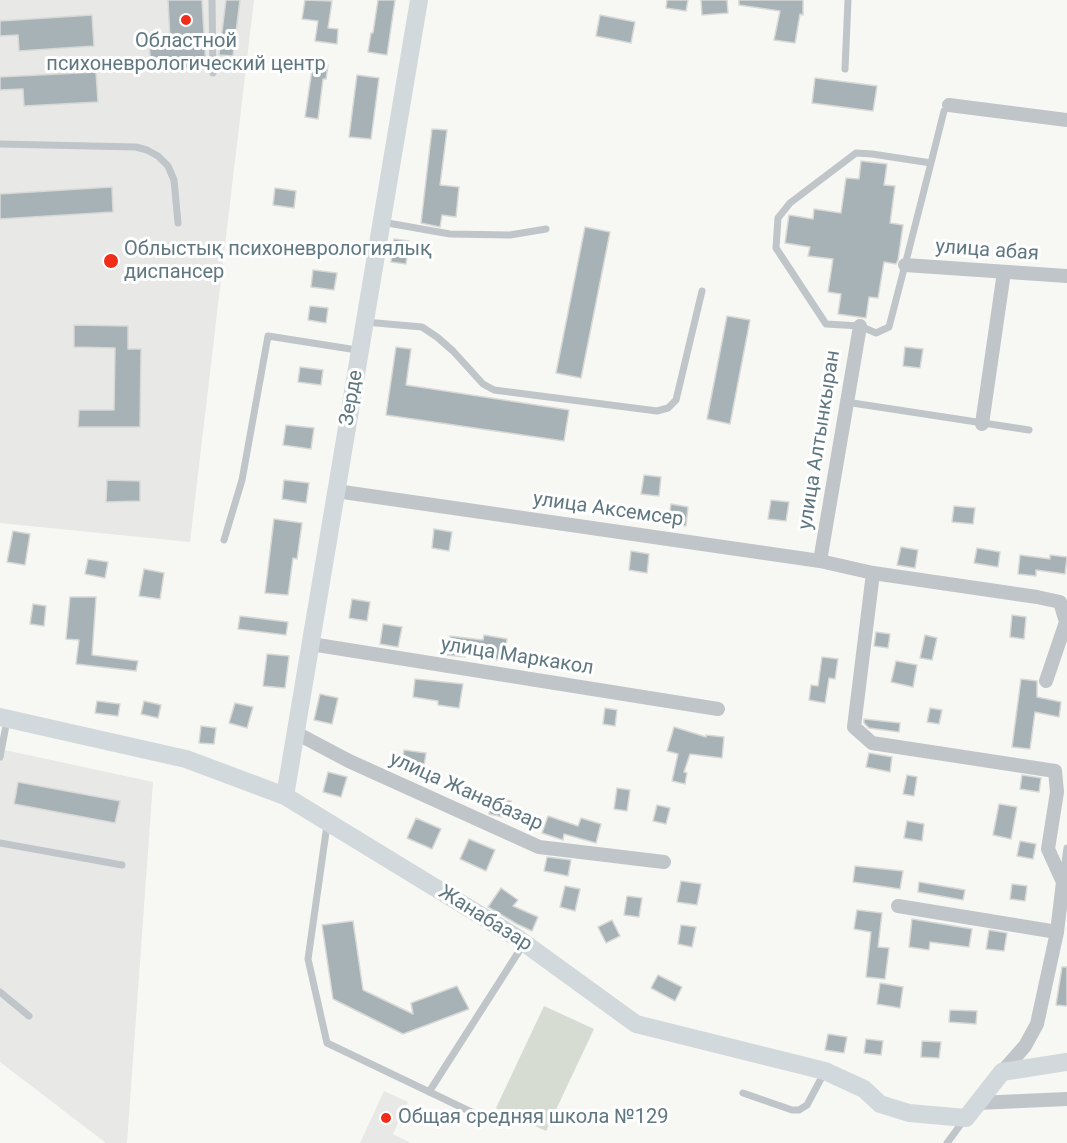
<!DOCTYPE html>
<meta charset="utf-8">
<style>
body{margin:0}
canvas{display:block;background:#f7f7f3}
</style>
<canvas width="1067" height="1143"></canvas>
<script>
const ctx = document.querySelector('canvas').getContext('2d');
ctx.lineJoin = 'round';
function fillPath(path, color) { ctx.fillStyle = color; ctx.fill(path, 'evenodd'); }
const poly = rows => new Path2D(rows.map(r => 'M' + r).join(''));
function trace(path, color, width, dash) { ctx.strokeStyle = color; ctx.lineWidth = width; ctx.lineCap = dash ? 'butt' : 'round'; ctx.setLineDash(dash || []); ctx.stroke(path); }
function write(font, color, halo, rows, align = 'center') {
  ctx.font = font + ' Roboto,sans-serif'; ctx.lineWidth = 6; ctx.setLineDash([]); ctx.textBaseline = 'middle'; ctx.strokeStyle = halo; ctx.fillStyle = color; for (const [text, x, y, turn = 0] of rows) {
    ctx.save(); ctx.translate(x, y); ctx.rotate((+turn || 0) * Math.PI / 180); ctx.textAlign = isNaN(turn) ? turn : align; if (halo) ctx.strokeText(text, 0, 0); ctx.fillText(text, 0, 0); ctx.restore();
  }
}
fillPath(poly([
 [0,0,254,0,190,542,0,523],
 [0,749,153,782,127,1143,106,1143,0,1062],
 [384,1091,408,1102,393,1134,411,1143,360,1143]
]), '#e8e8e7');
fillPath(poly([
 [544,1006,594,1029,546,1131,496,1108]
]), '#d7dcd2');
const building = poly([
 [168,0,202,0,206,67,151,70,149,40,170,39,168,0],
 [226,0,240,0,233,56,219,55,226,0],
 [305,0,332,1,328,28,338,29,337,44,315,41,318,21,302,19,305,0],
 [378,0,395,0,387,55,368,52,371,33,373,33,378,0],
 [667,0,688,0,686,11,666,8,667,0],
 [701,0,727,0,728,13,702,15,701,0],
 [739,0,803,0,803,15,800,14,795,43,774,40,780,11,739,5,739,0],
 [92,15,94,46,19,51,18,35,0,36,0,21,92,15],
 [600,15,635,22,631,43,596,36,600,15],
 [313,63,328,65,326,79,323,79,318,119,305,117,313,63],
 [96,72,98,102,24,106,23,89,0,90,0,77,96,72],
 [357,75,379,78,371,139,349,137,357,75],
 [815,78,877,86,873,111,812,103,815,78],
 [432,129,447,130,440,185,459,187,456,217,442,215,440,227,421,223,432,129],
 [861,161,887,164,884,185,895,186,890,223,903,225,898,260,896,264,884,262,878,298,869,297,866,318,838,314,841,294,828,292,833,259,808,256,810,247,785,243,789,215,813,219,814,209,841,213,846,178,859,179,861,161],
 [112,187,113,212,0,219,0,194,112,187],
 [275,188,296,191,294,208,273,205,275,188],
 [585,227,610,232,581,378,556,373,585,227],
 [394,239,409,241,406,264,391,262,394,239],
 [313,270,337,273,334,290,311,287,313,270],
 [310,306,328,308,326,323,308,320,310,306],
 [727,316,750,320,730,424,707,419,727,316],
 [74,325,128,326,128,349,141,349,140,427,78,427,79,410,114,410,115,348,74,347,74,325],
 [396,347,411,349,406,385,569,410,564,441,386,415,396,347],
 [905,347,923,349,920,368,903,366,905,347],
 [300,367,323,370,321,385,298,382,300,367],
 [286,425,314,428,311,449,283,445,286,425],
 [644,475,661,477,659,496,641,494,644,475],
 [107,480,140,481,140,501,106,502,107,480],
 [284,480,309,483,306,503,282,499,284,480],
 [771,500,789,502,786,521,768,519,771,500],
 [671,504,688,507,686,526,668,523,671,504],
 [954,506,975,508,973,524,952,522,954,506],
 [274,519,302,523,297,559,293,558,288,595,265,593,274,519],
 [434,529,452,532,449,551,432,548,434,529],
 [13,531,30,534,25,565,7,562,13,531],
 [901,547,918,550,915,568,897,565,901,547],
 [977,548,1000,552,998,567,974,563,977,548],
 [631,551,649,554,647,573,629,570,631,551],
 [1020,555,1050,559,1050,555,1067,557,1065,574,1036,570,1036,576,1018,574,1020,555],
 [88,559,108,562,105,578,85,574,88,559],
 [144,569,164,573,160,599,139,596,144,569],
 [70,597,96,597,92,655,138,661,136,671,76,664,79,640,66,639,70,597],
 [352,599,370,602,367,621,349,618,352,599],
 [33,604,46,606,44,626,30,624,33,604],
 [1012,615,1026,617,1024,639,1010,637,1012,615],
 [240,616,288,622,286,635,238,629,240,616],
 [383,624,402,627,398,647,380,644,383,624],
 [876,632,890,634,888,648,874,646,876,632],
 [484,635,507,639,504,661,465,655,465,657,447,655,450,636,483,640,484,635],
 [925,635,937,638,932,660,920,658,925,635],
 [267,654,289,656,285,688,263,686,267,654],
 [822,657,838,659,835,679,829,678,825,703,809,700,811,685,818,686,822,657],
 [896,661,917,665,913,687,891,682,896,661],
 [415,679,463,684,459,708,438,705,438,701,413,697,415,679],
 [1021,679,1037,681,1037,697,1061,702,1059,717,1035,712,1030,749,1012,747,1021,679],
 [320,694,338,698,332,724,314,720,320,694],
 [97,701,120,704,118,716,95,713,97,701],
 [144,701,161,705,158,718,141,714,144,701],
 [235,703,253,707,247,728,229,723,235,703],
 [605,708,617,710,615,726,603,724,605,708],
 [930,708,942,710,939,724,927,722,930,708],
 [864,719,900,723,899,732,869,728,864,723,864,719],
 [201,726,216,728,214,744,199,743,201,726],
 [674,727,706,737,706,735,724,737,722,758,690,754,684,772,687,773,685,784,672,781,678,754,667,751,674,727],
 [404,750,426,753,423,773,401,770,404,750],
 [869,753,892,757,890,772,866,767,869,753],
 [328,772,347,777,341,797,323,792,328,772],
 [907,775,917,777,914,796,903,794,907,775],
 [1022,775,1041,778,1039,792,1020,789,1022,775],
 [18,782,120,801,115,823,14,804,18,782],
 [617,788,630,790,627,811,614,809,617,788],
 [493,797,511,801,508,818,489,814,493,797],
 [999,804,1017,807,1011,839,993,835,999,804],
 [657,805,670,808,666,824,653,821,657,805],
 [548,816,578,826,581,818,601,824,596,843,564,834,563,840,542,833,548,816],
 [416,818,441,829,432,849,407,838,416,818],
 [907,821,924,824,922,841,904,838,907,821],
 [469,839,495,850,486,871,460,859,469,839],
 [1020,841,1036,844,1033,859,1017,856,1020,841],
 [547,857,571,860,568,876,544,871,547,857],
 [855,866,903,871,900,889,853,882,855,866],
 [681,881,701,884,697,905,677,902,681,881],
 [919,882,965,890,963,900,918,892,919,882],
 [1012,884,1027,886,1025,901,1010,899,1012,884],
 [565,886,580,889,575,911,560,907,565,886],
 [501,888,518,900,513,906,538,917,532,931,517,924,488,907,501,888],
 [627,896,642,898,639,917,624,915,627,896],
 [857,910,882,913,878,947,889,948,885,979,866,977,871,932,854,929,857,910],
 [912,919,972,929,969,947,930,942,929,950,909,947,912,919],
 [612,920,620,936,606,943,598,927,612,920],
 [353,921,363,990,413,1014,411,1003,457,986,469,1009,403,1034,333,999,322,925,353,921],
 [681,925,696,927,692,947,678,944,681,925],
 [989,930,1007,933,1004,951,986,949,989,930],
 [1062,967,1067,967,1067,1006,1056,1005,1062,967],
 [658,975,682,987,675,1001,651,988,658,975],
 [880,983,903,987,900,1008,877,1004,880,983],
 [950,1010,977,1011,976,1024,949,1022,950,1010],
 [828,1034,847,1037,844,1053,825,1050,828,1034],
 [866,1039,883,1041,881,1055,864,1053,866,1039],
 [922,1041,941,1042,939,1058,921,1057,922,1041]
]);
fillPath(building, '#a6b2b6');
trace(building, '#d8d8d6', 1.5);
trace(poly([
 [212,0,213,73],
 [845,69,848,0],
 [0,144,136,147,147,150,158,156,168,166,174,180,178,223],
 [931,163,872,154,856,153,790,203,778,218,776,248,826,324,860,326,876,333,889,327,905,265,931,163,944,111],
 [382,222,450,234,510,235,546,229],
 [365,322,422,327,437,337,453,351,483,384,494,390,657,411,668,408,676,400,702,291],
 [846,402,1029,430],
 [224,540,242,480,268,336,357,350],
 [0,757,7,720],
 [327,825,308,959,327,1043,486,1119],
 [0,843,122,865],
 [1063,877,1067,848],
 [0,992,29,1016],
 [429,1092,523,945],
 [743,1093,792,1110,799,1110,807,1105,824,1073],
 [947,1143,964,1120]
]), '#bfc5c8', 7);
trace(poly([
 [949,105,1067,120],
 [905,265,1067,276],
 [982,424,1004,272],
 [336,491,820,561,873,573,1037,597,1060,602,1066,622,1046,681],
 [820,561,860,326],
 [873,573,854,727,872,743,1055,771,1057,792,1048,849,1063,882,1057,932,1037,1024,1025,1046,1002,1072],
 [311,644,718,709],
 [296,733,349,761,539,847,664,862],
 [898,906,1057,932],
 [977,1103,1067,1099]
]), '#bfc5c8', 14);
trace(poly([
 [0,717,186,759,285,796,516,937,636,1024,825,1071,864,1089,880,1104,909,1113,966,1118,1002,1072,1067,1062],
 [285,796,419,0]
]), '#d2d9dc', 18);
for (const [x, y, r, color] of [
 [186,20,6,"#f12c19"],
 [111,261,8,"#f12c19"],
 [386,1118,6,"#f12c19"]
]) { const dot = new Path2D(); dot.arc(x, y, r, 0, 2 * Math.PI); ctx.fillStyle = color; ctx.fill(dot); trace(dot, '#fff', 2); }
write('20px', '#5f7781', '#fff', [
 ["Областной",186,42,"center"],
 ["психоневрологический центр",186,65,"center"],
 ["Облыстық психоневрологиялық",124,250],
 ["диспансер",124,273],
 ["Общая средняя школа №129",398,1118]
], 'left');
write('20px', '#5f7781', '#fff', [
 ["улица абая",987,251,4],
 ["Зерде",352,398,-80],
 ["улица Алтынкыран",820,440,-81],
 ["улица Аксемсер",608,510,8],
 ["улица Маркакол",517,657,9],
 ["улица Жанабазар",466,792,24],
 ["Жанабазар",485,919,32]
]);
</script>
